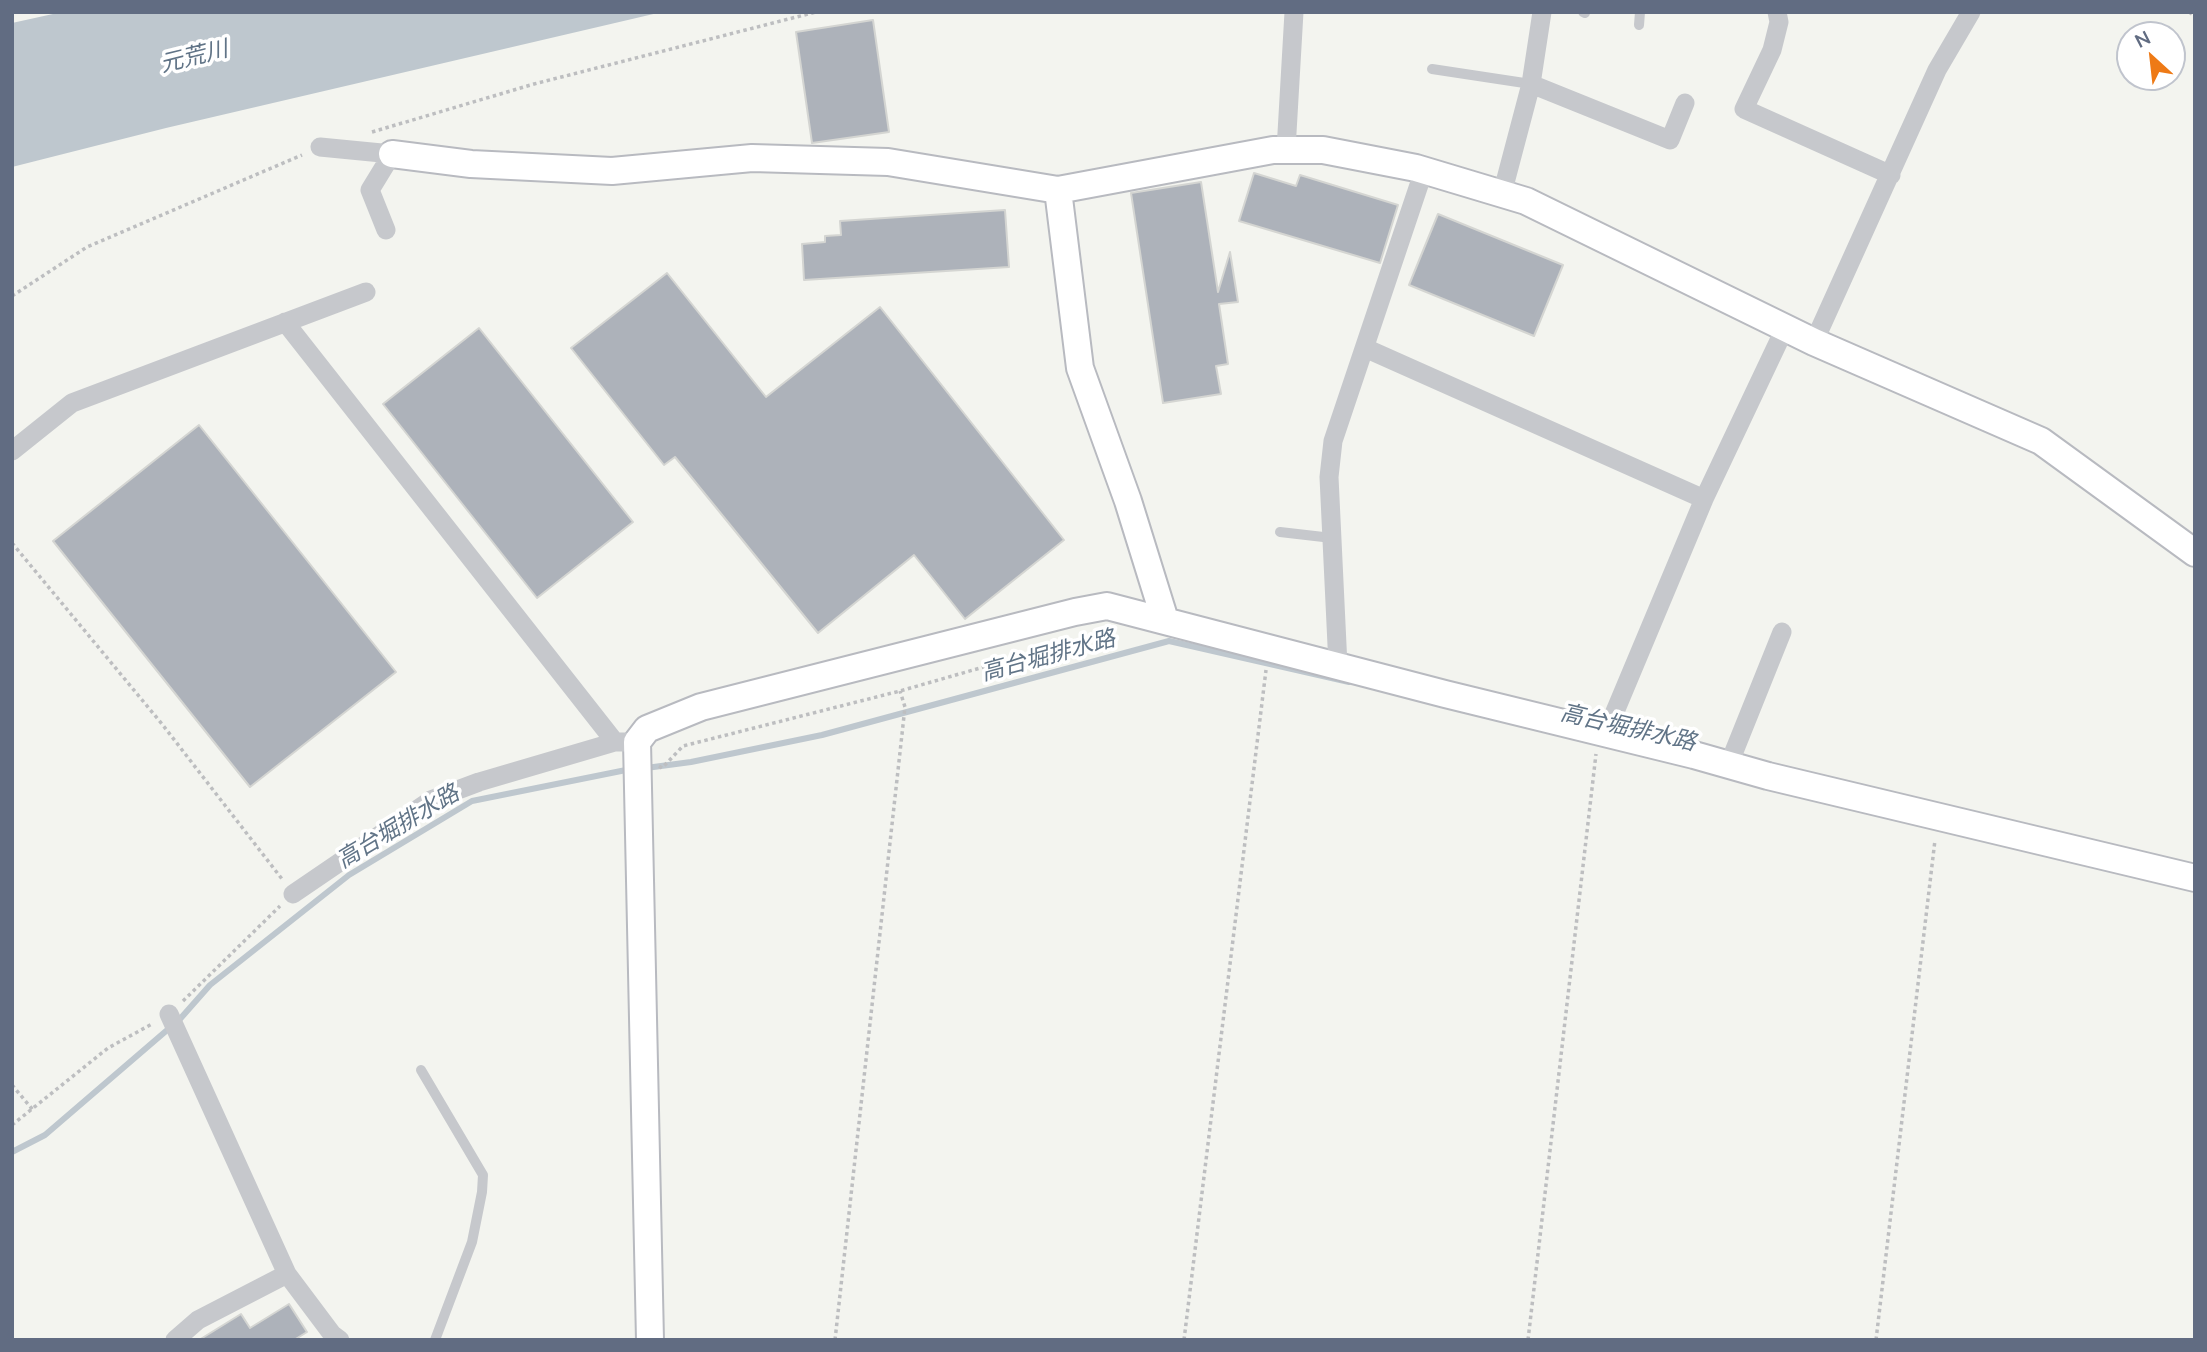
<!DOCTYPE html>
<meta charset="utf-8">
<style>
body{margin:0}
#map{position:relative;width:2207px;height:1352px;overflow:hidden;background:#f3f4ef;font-family:Mulish,sans-serif}
canvas{display:block}
.frame{position:absolute;inset:0;border:14px solid #616c82;pointer-events:none}
.north{position:absolute;left:2116px;top:21px;width:70px;height:70px;box-sizing:border-box;background:#fff;border:2px solid #c0c4cd;border-radius:50%;rotate:333deg;font-size:19px;font-weight:700;line-height:28px;text-align:center;color:#616c82}
.north::after{content:'';display:block;margin:auto;width:24px;height:32px;background:#ee7a16;clip-path:polygon(50% 0,100% 100%,50% 72%,0 100%)}
</style>
<div id="map">
<canvas width="2207" height="1352"></canvas>
<div class="frame"></div>
<div class="north">N</div>
</div>
<script>
const ctx = document.querySelector('canvas').getContext('2d');
ctx.lineJoin = 'round';
function fillPath(path, color) { ctx.fillStyle = color; ctx.fill(path, 'evenodd'); }
const poly = rows => new Path2D(rows.map(r => 'M' + r).join(''));
function trace(path, color, width, dash) { ctx.strokeStyle = color; ctx.lineWidth = width; ctx.lineCap = dash ? 'butt' : 'round'; ctx.setLineDash(dash || []); ctx.stroke(path); }
function write(font, color, halo, rows, align = 'center') {
  ctx.font = font + ' Mulish,"Noto Sans JP",sans-serif'; ctx.lineWidth = 7; ctx.setLineDash([]); ctx.textBaseline = 'middle'; ctx.strokeStyle = halo; ctx.fillStyle = color; for (const [text, x, y, turn = 0] of rows) {
    ctx.save(); ctx.translate(x, y); ctx.rotate((+turn || 0) * Math.PI / 180); ctx.textAlign = isNaN(turn) ? turn : align; if (halo) ctx.strokeText(text, 0, 0); ctx.fillText(text, 0, 0); ctx.restore();
  }
}
fillPath(poly([
 [62,12,662,12,166,128,12,167,12,23]
]), '#bec7ce');
trace(poly([
 [646,768,691,762,822,735,1169,641,1349,682],
 [12,1152,45,1135,180,1019,210,985,349,875,472,801,631,769]
]), '#bec7ce', 6);
const building = poly([
 [873,20,889,132,812,143,796,32,873,20],
 [1254,173,1296,186,1300,175,1398,205,1380,263,1239,221,1254,173],
 [1201,182,1218,292,1230,252,1238,302,1219,304,1228,364,1216,366,1221,394,1163,403,1131,193,1201,182],
 [1005,210,1009,267,804,280,802,244,825,242,825,236,841,235,840,221,1005,210],
 [1438,214,1563,265,1534,336,1409,285,1438,214],
 [667,273,766,397,880,307,1064,540,965,619,914,555,818,633,675,457,664,465,571,348,667,273],
 [479,328,633,522,537,598,383,404,479,328],
 [199,425,396,672,250,787,53,541,199,425],
 [289,1304,307,1332,294,1340,199,1340,241,1314,250,1328,289,1304]
]);
fillPath(building, '#adb2ba');
trace(building, '#d4d5d2', 2);
const secondary = poly([
 [392,154,471,164,612,171,752,158,888,162,1058,190,1273,150,1323,150,1416,168,1526,201,1814,342,2041,441,2195,553],
 [1058,190,1080,368,1128,501,1165,620],
 [650,1340,637,742,647,729,701,707,1075,612,1107,606,1445,694,1694,755,1768,776,2195,878]
]);
trace(secondary, '#b8bac0', 30);
trace(poly([
 [2189,12,2195,16],
 [372,132,534,84,816,12],
 [12,296,87,247,302,155],
 [12,543,162,724,282,879],
 [659,766,662,768,683,746,900,691,1109,631],
 [183,1001,280,906],
 [12,1085,33,1110],
 [12,1125,108,1048,152,1024],
 [835,1340,905,707,900,691],
 [1184,1340,1266,670],
 [1528,1340,1596,754],
 [1876,1340,1935,840]
]), '#bdbec0', 3.5, [3.5, 3.5]);
trace(poly([
 [1583,12,1585,13],
 [1639,25,1640,12],
 [1432,69,1531,84],
 [1280,532,1332,538],
 [421,1070,483,1175,482,1192,472,1242,435,1340]
]), '#c6c8cc', 10);
trace(poly([
 [1777,12,1779,22,1772,50,1744,109,1891,175],
 [1531,84,1670,140,1685,103],
 [320,147,392,154,370,190,386,230],
 [1286,150,1294,12],
 [1502,194,1531,84,1542,12],
 [285,322,615,742],
 [1814,342,1937,70,1971,12],
 [1365,348,1704,499],
 [12,451,72,403,366,292],
 [1338,666,1329,477,1333,441,1424,170],
 [1606,733,1704,499,1785,328],
 [1729,764,1782,632],
 [293,894,431,800,479,782,615,742,625,742],
 [169,1014,287,1274,332,1334,340,1340],
 [175,1340,198,1320,287,1274]
]), '#c6c8cc', 19);
trace(secondary, '#fff', 26);
write('italic 23px', '#617487', '#fff', [
 ["元荒川",194,57,-14],
 ["高台堀排水路",1048,656,-15],
 ["高台堀排水路",1628,728,13],
 ["高台堀排水路",398,827,-31]
]);
</script>
